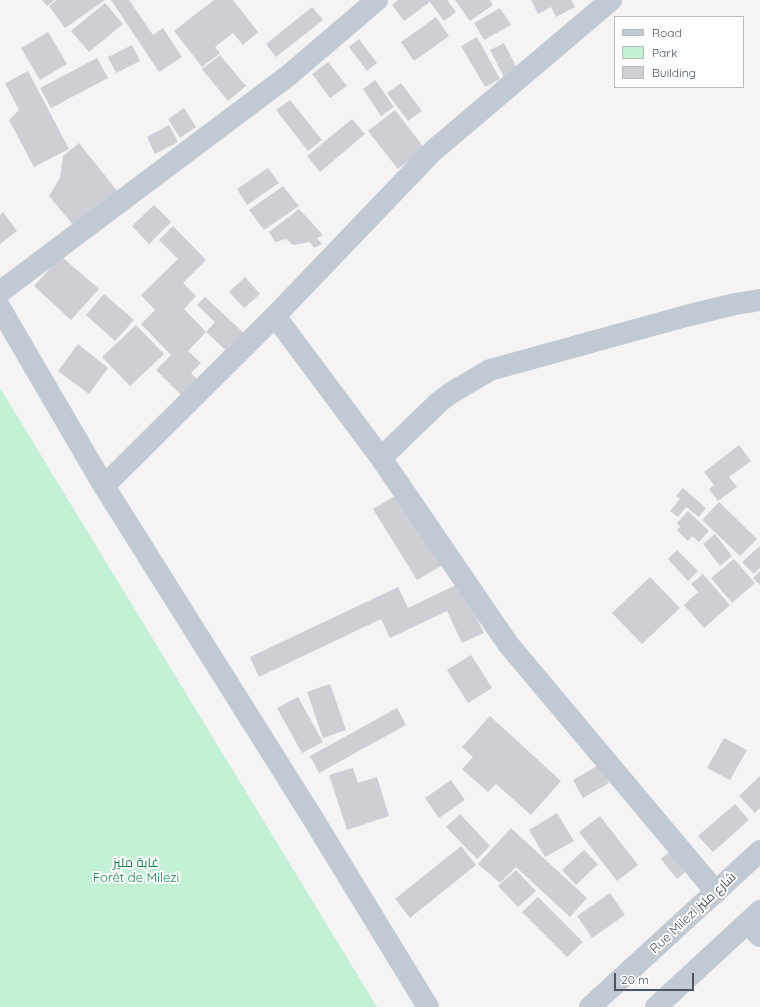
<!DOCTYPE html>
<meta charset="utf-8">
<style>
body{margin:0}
#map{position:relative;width:760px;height:1007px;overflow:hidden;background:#f5f3f3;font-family:Quicksand,sans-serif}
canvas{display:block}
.legend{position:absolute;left:614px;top:16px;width:130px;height:72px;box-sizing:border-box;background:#fff;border:1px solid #b7bbc0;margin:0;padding:5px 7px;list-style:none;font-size:12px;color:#4a5661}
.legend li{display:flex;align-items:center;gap:8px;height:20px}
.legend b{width:20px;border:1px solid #b7bbc0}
.scale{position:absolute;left:614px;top:973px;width:80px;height:18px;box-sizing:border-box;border:2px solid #4a5661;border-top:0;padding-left:5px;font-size:12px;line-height:14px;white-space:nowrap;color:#4a5661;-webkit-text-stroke:3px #fff;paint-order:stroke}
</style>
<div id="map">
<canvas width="760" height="1007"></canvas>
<ul class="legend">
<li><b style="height:5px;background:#c1cad2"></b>Road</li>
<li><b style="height:11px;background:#c3f1d5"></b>Park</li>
<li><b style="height:11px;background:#cdcfd5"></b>Building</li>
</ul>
<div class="scale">20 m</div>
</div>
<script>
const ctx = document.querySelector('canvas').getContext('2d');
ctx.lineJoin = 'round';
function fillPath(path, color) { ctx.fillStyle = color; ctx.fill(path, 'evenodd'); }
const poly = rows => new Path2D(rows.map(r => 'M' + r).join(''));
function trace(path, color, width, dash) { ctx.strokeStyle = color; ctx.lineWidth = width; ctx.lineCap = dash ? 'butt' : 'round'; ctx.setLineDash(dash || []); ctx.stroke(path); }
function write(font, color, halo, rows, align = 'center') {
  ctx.font = font + ' Quicksand,Cairo,sans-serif'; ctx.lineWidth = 4; ctx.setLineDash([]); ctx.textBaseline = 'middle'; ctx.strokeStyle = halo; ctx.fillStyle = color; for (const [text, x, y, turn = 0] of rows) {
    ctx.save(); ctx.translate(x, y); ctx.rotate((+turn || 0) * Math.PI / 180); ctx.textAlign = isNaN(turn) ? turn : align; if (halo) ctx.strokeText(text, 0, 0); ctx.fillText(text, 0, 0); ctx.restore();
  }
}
fillPath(poly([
 [0,388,377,1007,0,1007]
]), '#c3f1d5');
fillPath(poly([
 [42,0,55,0,47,6],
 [57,0,105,0,65,28,49,6],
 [111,0,129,0,153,35,163,28,182,57,159,72],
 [214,0,233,0,258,32,243,45,233,33,215,47,220,53,202,67,174,31],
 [398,0,447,0,456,12,444,21,430,2,404,21,392,5],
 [455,0,490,0,493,5,470,21],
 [531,0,571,0,575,7,556,17,551,7,538,14],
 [105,3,123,24,89,52,71,31],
 [312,7,323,20,276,57,266,44],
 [500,8,511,25,484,40,474,23],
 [436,17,449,36,414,61,401,42],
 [48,32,67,64,40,80,21,48],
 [477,37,500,79,485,87,461,46],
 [359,39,377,63,367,71,349,47],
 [504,43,519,72,505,79,490,50],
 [132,45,140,61,116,73,108,57],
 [220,55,246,86,228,101,202,69],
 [97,58,108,78,51,108,40,88],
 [328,62,347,86,330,98,312,74],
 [28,71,69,149,34,167,9,120,19,110,5,83],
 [375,80,394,107,381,116,363,89],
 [401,83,422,111,408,121,387,93],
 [290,100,322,140,308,151,276,110],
 [184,108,196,127,180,138,168,119],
 [395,110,425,149,398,169,368,131],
 [352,119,365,134,320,172,307,156],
 [169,125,178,142,155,154,147,137],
 [79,143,118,192,74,226,49,196,60,178,63,156],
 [268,168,279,183,247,205,237,189],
 [283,186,299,206,264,230,249,210],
 [154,205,171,222,149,244,132,226],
 [299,209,323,235,317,238,322,244,314,248,310,242,293,245,286,239,275,242,269,232],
 [3,212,17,231,0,244,0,215],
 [173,226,206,260,183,283,196,296,184,309,206,332,215,322,197,305,205,297,247,336,230,354,206,332,188,351,201,363,191,373,197,379,181,395,156,370,171,355,141,324,155,310,141,295,178,259,159,240],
 [61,256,99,289,71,320,34,286],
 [245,277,260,294,244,308,229,292],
 [104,294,134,320,115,341,86,315],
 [136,325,164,354,130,386,102,357],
 [78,344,108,368,89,394,58,371],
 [739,445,751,461,729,477,737,487,718,501,709,489,714,485,704,472],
 [683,488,706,508,699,517,686,507,678,517,670,511,680,499,676,496],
 [402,492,446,563,417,580,373,509],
 [719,502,757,539,740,556,702,520],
 [688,511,709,531,699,542,692,536,688,541,677,530,680,527,677,523],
 [715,534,732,556,720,566,703,544],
 [760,546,760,568,754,574,742,562],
 [677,550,698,571,688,581,668,559],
 [734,559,755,583,732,603,711,578],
 [760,571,760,585,753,578],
 [703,574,730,605,704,628,684,605,698,592,691,584],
 [650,577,680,608,642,644,612,613],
 [460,583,484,633,462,643,447,611,390,638,381,619,259,677,250,657,398,587,408,608],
 [471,655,492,688,468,703,447,670],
 [330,684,346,730,323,738,307,692],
 [298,697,323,742,302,753,277,708],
 [397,708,406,725,319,773,310,756],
 [490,716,561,781,531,815,496,784,488,792,462,769,473,757,462,747],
 [724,738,747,750,730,780,707,768],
 [599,765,609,783,583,798,573,780],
 [353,768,358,783,377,777,389,816,347,830,329,775],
 [760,776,760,808,755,813,739,796],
 [451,780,465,800,439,818,425,798],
 [735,804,749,820,713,852,698,836],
 [557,813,574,841,545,857,529,830],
 [460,814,490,846,477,859,446,827],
 [600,816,638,865,617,881,579,832],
 [511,828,587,898,570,917,516,867,500,883,478,864],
 [461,846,476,865,410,918,395,899],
 [676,846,692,866,677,879,661,859],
 [584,850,598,864,576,885,562,870],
 [516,870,536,891,518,907,498,886],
 [610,893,625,915,592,938,577,916],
 [538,897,583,942,567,957,522,912]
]), '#cdcfd5');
trace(poly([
 [0,292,289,75,377,0],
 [0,308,104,486,312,817,428,1007],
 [275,316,381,458,508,644,716,892],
 [381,458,439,402,451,393,490,370,686,316,735,304,760,300],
 [104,486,275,316,433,151,611,0],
 [747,923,760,936],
 [590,1007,760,851],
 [656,1007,760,911]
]), '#c1cad2', 22);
write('13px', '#17864f', '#fff', [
 ["غابة مليز",136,863],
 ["Forêt de Milezi",136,878]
]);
write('13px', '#4a5661', '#fff', [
 ["Rue Milezi شارع مليز",693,913,-43]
]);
</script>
